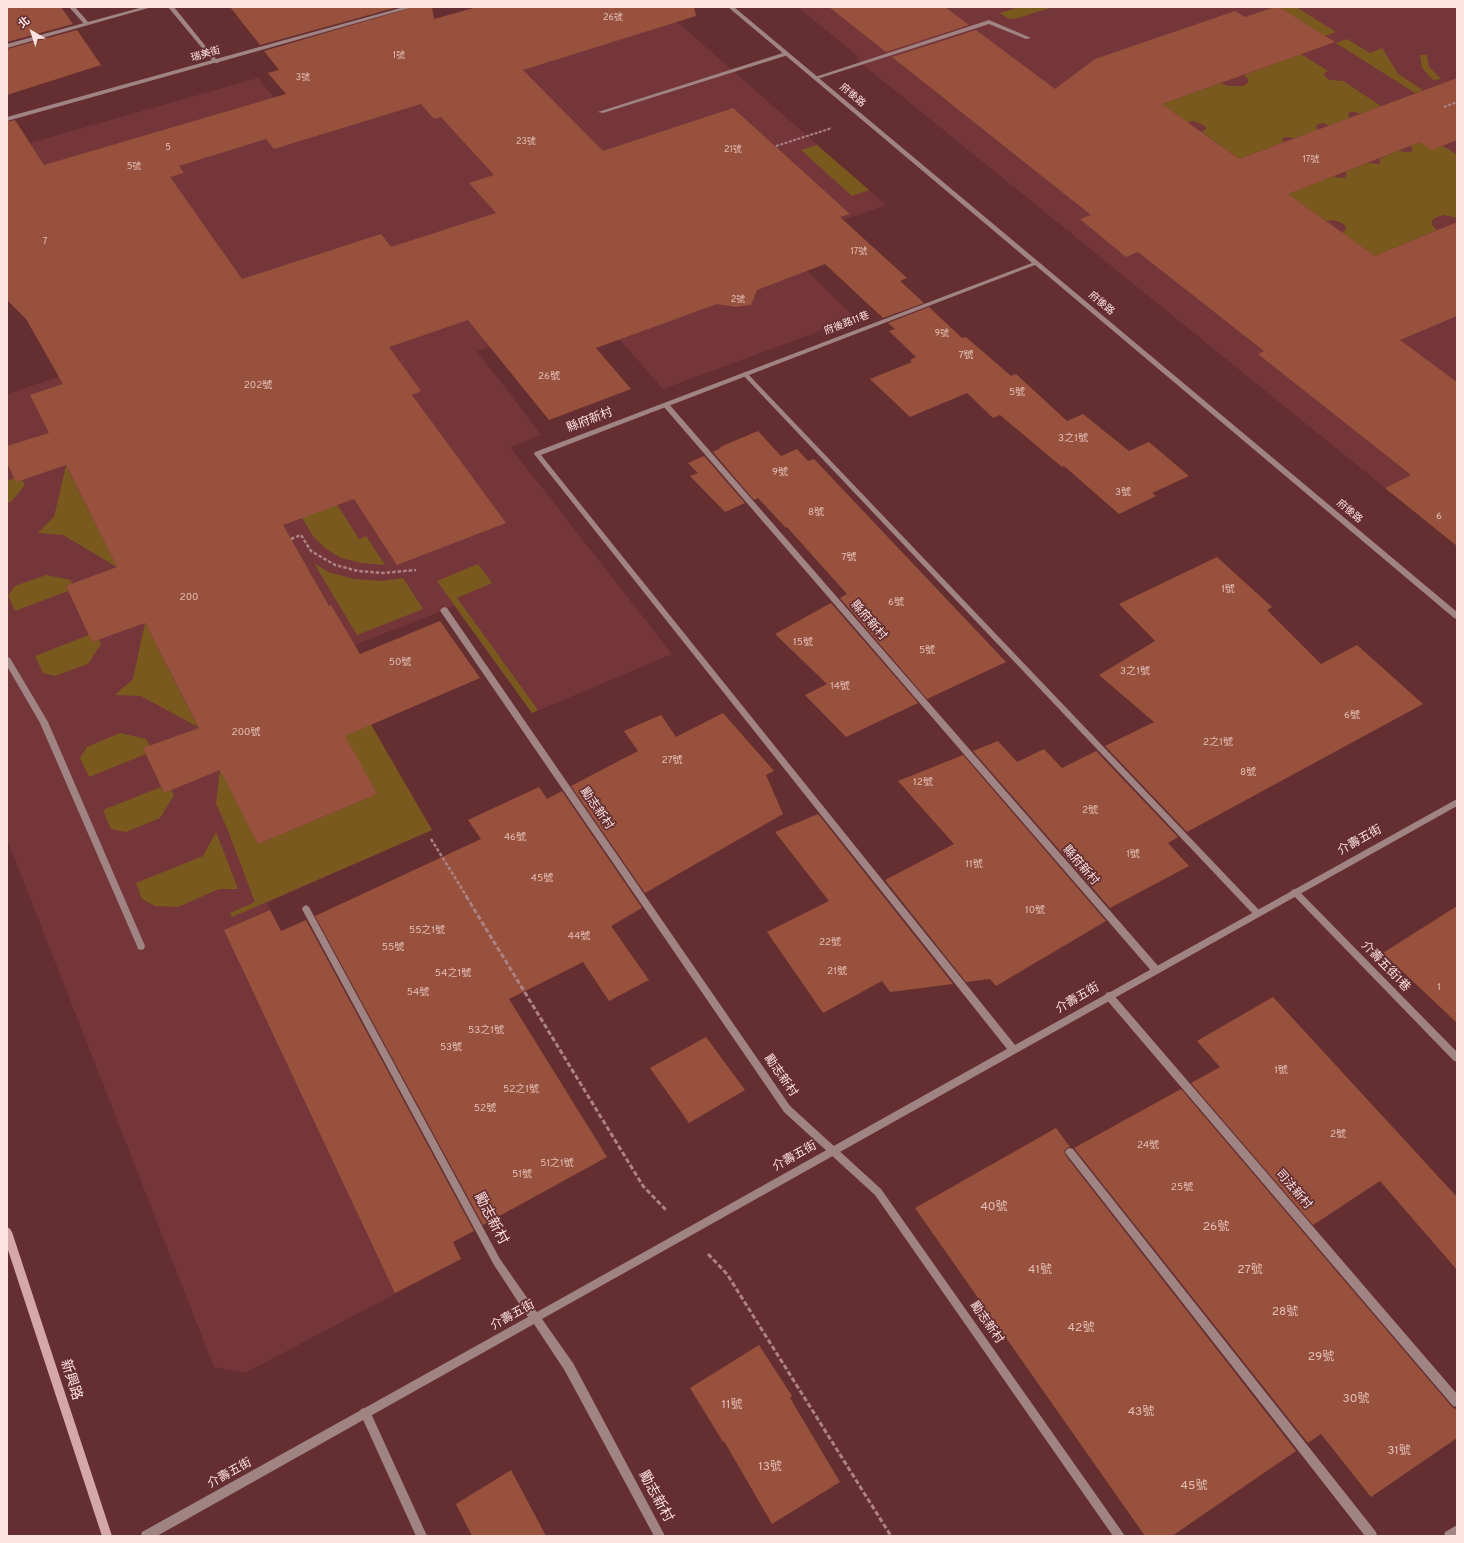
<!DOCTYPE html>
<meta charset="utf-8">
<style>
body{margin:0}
#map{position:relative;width:1464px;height:1543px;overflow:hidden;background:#652f32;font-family:Overpass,"Noto Sans TC",sans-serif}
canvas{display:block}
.frame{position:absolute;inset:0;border:8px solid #fee2e2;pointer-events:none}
.north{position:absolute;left:12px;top:12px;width:40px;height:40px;-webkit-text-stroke:3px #652f32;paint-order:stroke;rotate:321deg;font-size:11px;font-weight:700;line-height:16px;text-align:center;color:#fee2e2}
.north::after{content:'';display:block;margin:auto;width:14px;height:18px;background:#fee2e2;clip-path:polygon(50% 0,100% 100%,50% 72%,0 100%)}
</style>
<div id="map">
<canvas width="1464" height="1543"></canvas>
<div class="frame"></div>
<div class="north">北</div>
</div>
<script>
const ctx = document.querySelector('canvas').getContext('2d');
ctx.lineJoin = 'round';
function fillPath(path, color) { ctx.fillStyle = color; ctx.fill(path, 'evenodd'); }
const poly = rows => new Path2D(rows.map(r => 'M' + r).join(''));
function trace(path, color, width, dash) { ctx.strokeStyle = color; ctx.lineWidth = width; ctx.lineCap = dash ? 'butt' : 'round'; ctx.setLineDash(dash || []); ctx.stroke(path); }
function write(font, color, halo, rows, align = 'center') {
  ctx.font = font + ' Overpass,"Noto Sans TC",sans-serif'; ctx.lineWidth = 3.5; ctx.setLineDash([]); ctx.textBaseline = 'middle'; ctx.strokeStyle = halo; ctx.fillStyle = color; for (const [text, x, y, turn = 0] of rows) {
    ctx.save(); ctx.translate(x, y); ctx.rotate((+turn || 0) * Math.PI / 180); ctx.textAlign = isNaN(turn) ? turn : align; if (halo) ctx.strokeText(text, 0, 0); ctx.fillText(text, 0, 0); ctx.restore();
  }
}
fillPath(poly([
 [477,7,660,7,886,205,778,243,855,318,663,389,593,309,571,319,477,351,541,435,510,447,672,654,532,713,454,606,329,655,432,830,267,903,418,1207,432,1201,461,1259,245,1373,214,1367,7,839,7,394,156,344,30,143,258,78,289,116,436,19],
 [798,7,1457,7,1457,546,856,59,860,58]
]), '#75363a');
fillPath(poly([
 [1019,7,1053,7,1015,19,1007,18,1000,13],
 [1279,7,1296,7,1336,32,1325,36],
 [1347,39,1370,53,1382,48,1398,74,1423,90,1415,93,1336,43],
 [1301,54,1328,71,1324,74,1325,77,1330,80,1343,81,1381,106,1361,114,1355,112,1350,112,1348,115,1349,118,1329,126,1324,123,1318,124,1316,127,1318,130,1296,138,1285,137,1282,139,1284,142,1239,159,1202,132,1206,129,1205,126,1194,121,1187,122,1162,104,1221,83,1228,86,1243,86,1248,83,1248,79,1244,75],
 [1420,55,1427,55,1429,67,1441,79,1433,80,1422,68],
 [1420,142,1443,146,1457,155,1457,218,1444,215,1437,217,1432,220,1432,225,1437,230,1375,256,1342,233,1346,229,1345,225,1340,222,1333,220,1326,221,1288,194,1333,176,1339,178,1344,178,1347,175,1345,172,1367,163,1379,164,1381,162,1379,159,1399,150,1404,152,1410,152,1413,149,1410,146],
 [817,145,869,190,852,196,801,150],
 [66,466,117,567,63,535,38,533,54,517],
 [317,473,359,539,366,536,385,565,362,563,341,558,325,548,313,536,298,511],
 [14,478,16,482,22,480,25,485,11,502,7,503,7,481],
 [314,563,328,572,354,579,382,581,403,578,423,609,357,635],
 [478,564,492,583,457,598,538,710,532,713,437,581],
 [46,575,71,580,72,584,65,586,68,591,15,611,8,596,15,586],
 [145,623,198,727,141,696,115,695,133,679],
 [346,632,351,638,326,647,432,830,232,917,230,913,255,902,227,828,216,804,220,769,258,844,377,794,296,651],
 [89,635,92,642,99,640,101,644,88,664,55,676,43,673,35,656],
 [120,733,146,739,150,746,143,749,146,754,89,777,80,758,87,747],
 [161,787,163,792,171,789,174,795,160,818,126,832,111,829,103,810],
 [216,832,238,889,219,889,178,907,155,906,142,899,136,883,203,856]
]), '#7a591f');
fillPath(poly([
 [7,7,61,7,73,24,7,42],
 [230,7,398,7,260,45],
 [414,7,432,7,434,19,477,7,694,7,696,16,523,70,603,151,733,108,850,214,840,217,907,278,900,281,924,303,883,318,825,264,757,290,751,305,736,307,717,304,596,348,631,389,549,420,468,320,389,347,421,391,412,395,506,523,397,565,354,499,283,525,329,606,331,605,360,654,440,621,480,678,345,736,377,794,258,844,220,770,164,793,143,748,199,728,145,623,92,642,66,586,117,567,66,465,16,482,7,463,7,446,49,433,30,395,63,384,26,319,7,300,7,122,15,120,44,165,286,94,268,73,279,70,264,51],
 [421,104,434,119,441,117,494,175,469,183,496,213,391,247,381,234,242,279,170,177,184,173,179,166,266,139,274,149],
 [829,7,945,7,969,25,886,52],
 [1275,7,1279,7,1335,42,1162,104,1239,159,1457,78,1457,140,1432,150,1420,142,1288,194,1375,256,1457,222,1457,316,1400,340,1457,382,1457,546,1385,488,1411,475,1258,354,1264,351,1138,252,1126,257,1080,219,1091,215,892,57,976,30,1055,89,1095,59,1235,11,1245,17],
 [77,30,101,65,7,95,7,49],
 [929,307,962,338,966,337,1011,376,1016,374,1067,421,1083,414,1129,451,1149,442,1189,476,1152,493,1156,496,1119,514,1064,466,1062,467,1000,415,993,418,967,393,910,417,870,379,912,362,910,360,916,357,889,331,895,329,888,323],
 [758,431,781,456,797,449,808,461,814,459,1006,662,927,699,840,598,847,594,787,527,786,528,758,498,754,500,713,452,721,448,720,447],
 [704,456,745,503,725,512,690,476,698,473,688,463],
 [1217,557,1272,607,1267,610,1321,664,1357,645,1423,704,1187,832,1105,746,1154,722,1099,675,1155,641,1119,604],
 [831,603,918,703,846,737,805,695,827,684,775,634],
 [723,713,774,771,766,775,783,814,645,893,571,786,638,751,624,731,661,715,676,737],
 [998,741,1017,762,1044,749,1062,768,1096,751,1178,837,1168,843,1189,866,1110,908,973,751],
 [963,755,1106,921,996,986,990,979,966,982,885,880,954,844,898,781],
 [539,787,547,799,562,791,642,908,611,926,649,980,609,1001,583,962,509,999,607,1157,483,1225,315,916,481,839,468,820],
 [818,814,833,833,953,984,890,992,882,981,823,1013,767,932,829,901,775,832],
 [1457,906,1457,1023,1383,953],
 [270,910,281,931,306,920,474,1231,453,1242,461,1259,395,1293,224,930],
 [1273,997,1457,1197,1457,1270,1380,1181,1313,1225,1191,1083,1220,1067,1197,1041],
 [706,1037,745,1090,689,1123,650,1068],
 [1181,1089,1452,1407,1457,1410,1457,1438,1371,1497,1321,1434,1308,1443,1074,1148],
 [1056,1128,1070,1147,1067,1148,1064,1151,1066,1156,1296,1451,1172,1536,1145,1536,915,1208],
 [759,1345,792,1396,790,1398,840,1482,772,1524,724,1441,723,1442,690,1388],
 [511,1470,546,1536,472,1536,456,1504]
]), '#97513c');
trace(poly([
 [1444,107,1457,102],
 [776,146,832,128]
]), '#ac8284', 2, [3, 1.5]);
trace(poly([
 [291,539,301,535,311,551,335,565,358,571,383,573,416,570],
 [431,839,467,897]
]), '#ac8284', 2.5, [3.5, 2]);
trace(poly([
 [466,896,643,1186,666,1210],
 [708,1254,727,1274,891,1536]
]), '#ac8284', 3, [5, 2.5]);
fillPath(poly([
 [69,7,75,7,89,23,89,25,85,25,69,7],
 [989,20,1031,38,1026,39,989,24,817,79,812,78,989,20],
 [786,52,789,54,788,55,603,113,598,112,786,52],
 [745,372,747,373,1260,911,1261,913,1260,915,1257,917,1254,915,743,375,742,374,745,372],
 [664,403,668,403,1159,967,1160,970,1159,973,1156,974,1153,973,664,407,664,403],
 [444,607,447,608,790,1106,881,1189,1125,1536,1113,1536,875,1195,784,1112,441,612,440,610,444,607],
 [7,657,10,658,48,722,145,946,144,949,141,950,138,949,137,946,40,723,7,666,7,657],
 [1295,889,1298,890,1457,1052,1457,1062,1454,1061,1292,894,1291,892,1292,890,1295,889],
 [1109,992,1112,993,1457,1394,1457,1407,1453,1406,1106,999,1105,996,1106,993,1109,992],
 [1070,1148,1073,1149,1376,1532,1377,1536,1365,1536,1067,1155,1065,1152,1067,1149,1070,1148],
 [365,1408,369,1409,427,1536,416,1536,360,1413,361,1409,365,1408]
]), '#a08383');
fillPath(poly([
 [143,7,152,7,7,48,7,44,143,7],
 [168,7,174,7,216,59,404,7,413,7,219,62,218,63,214,63,7,121,7,117,212,60,168,7],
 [728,7,734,7,1457,612,1457,619,1454,618,1035,265,541,455,1015,1045,1457,799,1457,806,542,1319,573,1363,665,1536,654,1536,565,1371,534,1324,157,1536,141,1536,142,1532,528,1317,494,1265,303,911,302,909,303,907,306,905,309,907,500,1259,537,1312,1007,1049,534,454,535,452,1032,263,728,7],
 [1457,1525,1457,1536,1444,1536,1445,1532,1457,1525]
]), '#a08383');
fillPath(poly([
 [7,1227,10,1229,12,1232,112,1536,102,1536,7,1247,7,1227]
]), '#d4a7a8');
write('9px', '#e4beb8', null, [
 ["26號",613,18],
 ["1號",399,56],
 ["3號",303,78],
 ["23號",526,142],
 ["5",168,148],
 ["21號",733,150],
 ["17號",1311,160],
 ["5號",134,167],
 ["7",45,242],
 ["17號",859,252],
 ["2號",738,300],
 ["9號",942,334]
]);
write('10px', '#fee2e2', '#652f32', [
 ["瑞美街",206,55,-16],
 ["府後路",852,96,40],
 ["府後路",1101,304,40],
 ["府後路11巷",847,324,-21],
 ["府後路",1349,512,40]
]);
write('10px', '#e4beb8', null, [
 ["7號",966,356],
 ["26號",549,377],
 ["202號",258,386],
 ["5號",1017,393],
 ["3之1號",1073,439],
 ["9號",780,473],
 ["3號",1123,493],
 ["8號",816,513],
 ["6",1439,517],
 ["7號",849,558],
 ["1號",1228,590],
 ["200",189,598],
 ["6號",896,603],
 ["15號",803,643],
 ["5號",927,651],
 ["50號",400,663],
 ["3之1號",1135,672],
 ["14號",840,687],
 ["6號",1352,716],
 ["200號",246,733],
 ["2之1號",1218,743],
 ["27號",672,761],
 ["8號",1248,773],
 ["12號",923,783],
 ["2號",1090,811],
 ["46號",515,838],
 ["1號",1133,855],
 ["11號",974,865],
 ["45號",542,879],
 ["10號",1035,911],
 ["55之1號",427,931],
 ["44號",579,937],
 ["22號",830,943],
 ["55號",393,948],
 ["21號",837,972],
 ["54之1號",453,974],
 ["1",1439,988],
 ["54號",418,993],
 ["53之1號",486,1031],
 ["53號",451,1048],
 ["1號",1281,1071],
 ["52之1號",521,1090],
 ["52號",485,1109],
 ["2號",1338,1135],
 ["24號",1148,1146],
 ["51之1號",557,1164],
 ["51號",522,1175],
 ["25號",1182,1188]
]);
write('12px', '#fee2e2', '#652f32', [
 ["縣府新村",590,421,-21],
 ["縣府新村",868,621,49],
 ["勵志新村",596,809,55],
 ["介壽五街",1360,841,-29],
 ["縣府新村",1080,866,49],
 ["介壽五街1巷",1385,967,46],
 ["介壽五街",1078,999,-30],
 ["勵志新村",780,1076,55],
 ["介壽五街",795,1157,-29],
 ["司法新村",1293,1190,49],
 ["介壽五街",513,1316,-29],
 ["勵志新村",986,1323,55],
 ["介壽五街",230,1474,-29]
]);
write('12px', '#e4beb8', null, [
 ["40號",994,1208],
 ["26號",1216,1228],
 ["41號",1040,1271],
 ["27號",1250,1271],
 ["28號",1285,1313],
 ["42號",1081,1329],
 ["29號",1321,1358],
 ["30號",1356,1400],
 ["11號",732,1406],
 ["43號",1141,1413],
 ["31號",1399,1452],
 ["13號",770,1468],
 ["45號",1194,1487]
]);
write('14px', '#fee2e2', '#652f32', [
 ["勵志新村",490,1219,62],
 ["新興路",70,1380,72],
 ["勵志新村",655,1497,61]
]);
</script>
